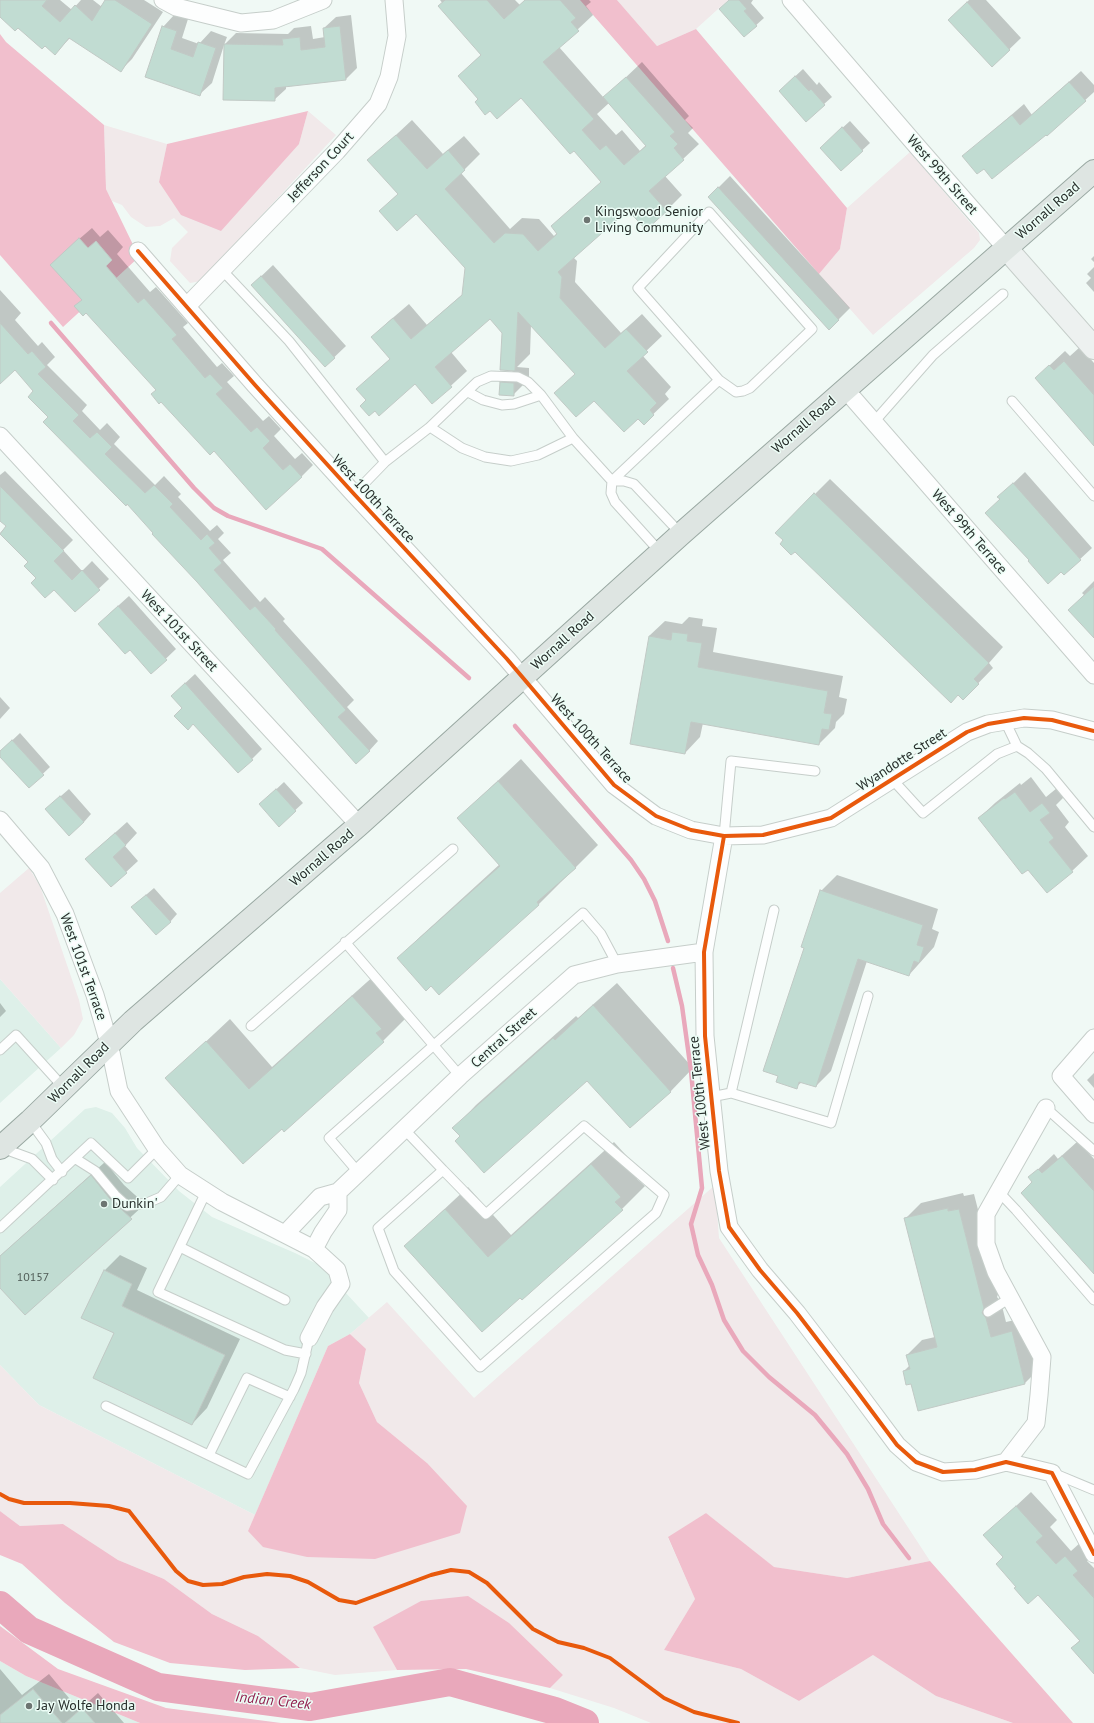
<!DOCTYPE html>
<style>
body{margin:0}
canvas{display:block;background:#f0f9f5}
</style>
<canvas width="1094" height="1723"></canvas>
<script>
const ctx = document.querySelector('canvas').getContext('2d');
ctx.lineJoin = 'round';
function fillPath(path, color) { ctx.fillStyle = color; ctx.fill(path, 'evenodd'); }
const poly = rows => new Path2D(rows.map(r => 'M' + r).join(''));
function trace(path, color, width, dash) { ctx.strokeStyle = color; ctx.lineWidth = width; ctx.lineCap = dash ? 'butt' : 'round'; ctx.setLineDash(dash || []); ctx.stroke(path); }
function write(font, color, halo, rows, align = 'center') {
  ctx.font = font + ' "PT Sans",sans-serif'; ctx.lineWidth = 3; ctx.setLineDash([]); ctx.textBaseline = 'middle'; ctx.strokeStyle = halo; ctx.fillStyle = color; for (const [text, x, y, turn = 0] of rows) {
    ctx.save(); ctx.translate(x, y); ctx.rotate((+turn || 0) * Math.PI / 180); ctx.textAlign = isNaN(turn) ? turn : align; if (halo) ctx.strokeText(text, 0, 0); ctx.fillText(text, 0, 0); ctx.restore();
  }
}
fillPath(poly([
 [0,979,61,1048,0,1103],
 [96,1107,112,1113,125,1128,137,1148,179,1191,212,1217,295,1253,321,1266,369,1318,350,1334,328,1346,255,1515,39,1405,0,1365,0,1187,85,1109],
 [0,1661,26,1676,140,1723,0,1723]
]), '#def0e9');
fillPath(poly([
 [617,0,728,0,696,29,657,46],
 [308,111,336,135,201,281,190,283,170,261,172,248,188,232,174,218,160,226,146,227,131,217,122,205,112,201,106,189,104,125,167,144,159,182,299,144],
 [910,152,979,233,980,240,974,248,873,335,819,274,840,249,847,208],
 [29,868,40,886,79,1000,83,1019,74,1035,61,1048,0,979,0,893],
 [715,1185,719,1238,930,1561,847,1578,773,1567,706,1513,668,1538,695,1599,664,1650,741,1669,799,1701,873,1655,936,1696,1013,1723,651,1723,614,1708,550,1688,563,1675,374,1628,397,1670,335,1675,300,1668,258,1636,212,1614,164,1579,118,1560,63,1524,20,1526,0,1511,0,1365,39,1405,255,1515,248,1531,427,1463,377,1422,359,1383,366,1350,350,1334,387,1302,474,1398]
]), '#f1e9ea');
fillPath(poly([
 [580,0,617,0,657,46,696,29,847,208,840,249,819,274],
 [0,34,6,42,104,125,106,189,139,257,63,327,0,255],
 [308,111,299,144,221,231,181,215,159,182,167,144],
 [350,1334,366,1349,359,1383,377,1422,427,1463,467,1506,460,1533,375,1559,307,1557,263,1547,248,1531,328,1346],
 [0,1511,20,1526,63,1524,118,1560,164,1579,212,1614,258,1636,300,1668,245,1670,170,1663,114,1642,65,1603,22,1564,0,1555],
 [706,1513,774,1567,847,1578,930,1561,1073,1723,1013,1723,936,1696,873,1655,799,1701,741,1669,664,1650,695,1599,668,1537],
 [468,1596,509,1623,563,1675,550,1688,466,1669,397,1670,373,1627,421,1601],
 [0,1626,58,1669,166,1708,281,1723,140,1723,26,1676,0,1661]
]), '#f1bfcd');
fillPath(poly([
 [0,0,60,0,72,10,81,0,93,0,102,7,107,0,144,0,163,12,132,59,121,70,70,38,55,53,0,10],
 [440,0,515,0,520,5,525,0,589,0,591,2,586,6,593,15,559,47,604,98,642,62,689,116,685,120,693,128,688,133,699,144,665,176,682,195,666,211,628,208,573,257,577,261,575,282,621,333,642,314,662,336,642,355,671,387,665,394,669,399,644,423,638,418,576,374,531,325,530,354,517,367,529,368,529,379,513,395,501,383,514,370,503,332,490,317,451,352,467,371,432,403,415,383,375,410,357,389,391,358,373,337,388,322,409,304,427,325,463,294,466,268,416,213,380,211,399,193,369,160,412,120,443,154,464,136,480,154,461,173,510,229,522,218,539,219,554,236,557,233,552,226,602,181,574,149,521,97,480,99,459,76,482,54],
 [609,103,646,145,640,151,622,130,616,135,597,114],
 [730,0,753,0,751,3,764,18,744,36],
 [969,0,986,0,1021,38,992,66,961,8],
 [174,15,188,19,182,38,199,44,211,31,227,37,224,45,236,33,288,34,294,28,311,26,313,39,325,37,324,28,336,17,351,15,357,68,345,80,286,86,286,89,274,100,224,45,212,83,200,94,146,76,163,27],
 [803,69,817,85,819,82,832,97,806,120,788,83],
 [1081,71,1094,85,1094,92,1047,135,964,156,1024,104,1032,115],
 [850,121,870,143,841,170,829,140],
 [730,176,850,308,838,320,709,197],
 [92,228,100,237,108,230,123,247,117,254,150,292,156,287,188,323,183,327,217,367,222,363,234,376,227,382,263,421,269,416,281,429,274,436,295,459,302,453,313,465,301,477,214,450,161,401,157,390,83,299,63,253],
 [1094,256,1094,262,1091,259],
 [273,265,346,346,325,366,252,285],
 [1094,267,1094,292,1086,283,1091,278,1087,274],
 [0,290,21,313,15,320,38,346,42,342,55,357,47,365,87,405,82,411,100,430,107,423,120,437,114,444,155,485,164,476,181,494,178,497,210,531,217,525,224,533,218,539,231,553,223,560,260,602,265,597,285,619,283,621,354,700,347,707,378,741,369,751,154,533,50,417,35,391,15,369,0,376],
 [1080,347,1094,363,1094,444,1036,378,1065,351,1070,356],
 [5,471,73,540,63,550,82,571,92,561,109,579,75,611,54,588,37,578,29,562,0,533,7,526,0,519,0,475],
 [1025,472,1092,548,1064,574,1061,570,1031,560,999,497],
 [830,479,1003,647,989,663,993,668,963,699,776,533],
 [1094,581,1094,637,1084,595,1082,593],
 [129,596,176,649,152,672,109,614],
 [689,617,703,619,702,626,717,628,713,652,843,676,839,697,847,699,844,714,836,722,835,728,819,744,703,723,700,737,685,753,649,636,665,621,682,624],
 [195,674,262,749,239,772,183,708,182,686],
 [0,697,10,708,0,719],
 [20,733,50,767,29,787,0,756,0,752],
 [521,759,598,845,539,904,439,993,431,985,398,958,421,936,500,864,458,818],
 [1031,777,1046,797,1057,788,1064,797,1056,805,1069,822,1065,827,1088,856,1072,871,1028,868,979,818,995,803,1020,783,1021,785],
 [284,782,303,803,279,825,268,797],
 [69,789,91,814,84,822,54,802],
 [127,822,137,833,125,846,138,861,111,886,98,848],
 [837,875,938,909,932,929,939,932,934,947,909,975,867,961,831,1071,816,1086,802,1082,796,1087,805,947,821,891],
 [154,888,177,914,170,922,140,900],
 [376,974,406,1018,383,1041,284,1130,282,1128,167,1078,230,1019,272,1067],
 [617,983,693,1068,671,1091,630,1127,587,1079,461,1136,454,1128,476,1105,576,1016,578,1018],
 [0,1003,6,1011,0,1017],
 [1094,1073,1094,1088,1087,1080],
 [1078,1141,1094,1159,1094,1272,1030,1177,1054,1154,1058,1159],
 [614,1142,643,1174,637,1179,645,1186,622,1209,520,1296,405,1246,468,1187,511,1235],
 [105,1162,124,1185,145,1204,25,1314,0,1287,0,1256],
 [963,1193,964,1196,974,1194,999,1292,997,1297,1001,1302,1006,1322,1028,1317,1040,1368,1025,1383,919,1409,912,1382,904,1371,910,1365,907,1355,922,1340,935,1337,905,1219,921,1203],
 [120,1255,147,1268,137,1290,240,1339,207,1408,192,1424,115,1333,105,1270],
 [1031,1492,1057,1520,1050,1527,1071,1551,1081,1542,1092,1556,1087,1561,1094,1568,1094,1673,1072,1648,1080,1640,1039,1593,1017,1587,1004,1557,985,1535],
 [0,1669,22,1695,49,1674,79,1710,98,1693,124,1723,0,1723]
]), '#0003');
trace(poly([
 [51,323,194,488,214,508,228,516,322,549,469,678],
 [515,726,631,860,644,879,655,901,668,941],
 [673,968,682,1006,691,1071,702,1188,691,1224,698,1255,712,1285,724,1320,743,1351,769,1377,815,1415,847,1454,868,1489,883,1524,909,1558]
]), '#e9a8bb', 4.5);
trace(poly([
 [0,1605,29,1630,158,1687,310,1707,450,1682,555,1711,585,1723]
]), '#e9a8bb', 28);
const building = poly([
 [0,0,47,0,42,6,60,22,75,5,92,21,105,0,115,0,152,24,121,72,69,38,55,55,45,46,42,49,18,28,15,31,0,17,0,0],
 [445,0,487,0,504,19,525,0,560,0,576,18,571,22,579,31,543,62,594,119,582,130,600,150,606,145,624,165,646,146,603,97,626,77,675,132,670,136,678,144,674,148,684,160,649,191,667,211,646,230,628,210,558,272,562,277,560,298,605,348,626,329,648,352,627,371,657,403,650,410,654,415,644,425,638,419,624,432,594,401,576,417,554,393,575,374,518,312,515,371,500,370,502,333,490,319,435,367,452,387,432,404,415,384,379,416,375,411,369,416,360,406,366,400,356,389,390,359,371,337,393,318,411,339,462,295,465,268,416,214,397,231,379,211,398,194,367,160,396,135,427,169,448,150,465,170,445,189,494,243,505,233,523,234,538,251,557,234,551,226,601,182,574,151,570,154,521,98,497,119,490,111,485,115,475,102,478,99,458,76,481,55,438,6,445,0],
 [729,0,739,0,747,9,744,11,757,26,744,37,719,9,729,0],
 [967,2,1010,50,992,67,948,20,967,2],
 [162,26,177,31,171,49,193,57,198,42,216,48,200,96,145,77,162,26],
 [340,26,346,80,275,88,275,101,223,100,224,44,283,45,282,39,300,37,301,50,325,47,323,28,340,26],
 [795,76,809,91,811,89,825,105,806,122,779,91,795,76],
 [1069,82,1086,101,1047,136,1046,135,992,179,984,169,977,174,962,156,1012,115,1020,125,1069,82],
 [842,127,863,151,841,171,820,148,842,127],
 [718,187,839,320,829,330,708,197,718,187],
 [79,238,88,248,96,241,112,260,106,266,138,303,144,298,177,335,172,339,205,378,210,374,223,388,216,394,251,432,257,427,270,441,263,448,283,470,290,464,302,477,266,510,214,451,210,455,161,402,159,404,151,394,156,390,86,313,83,316,74,306,82,300,50,265,79,238],
 [261,276,335,358,325,367,251,285,261,276],
 [0,323,28,354,32,351,46,367,38,374,79,415,73,421,90,438,97,432,112,447,105,454,145,493,154,485,173,504,170,507,201,540,207,534,215,543,209,548,222,563,214,570,250,610,255,606,276,629,275,630,346,710,338,717,370,751,356,764,197,582,152,534,153,533,127,504,126,506,43,422,48,417,28,397,33,391,15,370,0,384,0,323],
 [1064,361,1094,395,1094,446,1035,378,1049,365,1054,370,1064,361],
 [500,382,514,383,514,396,499,395,500,382],
 [1013,483,1081,560,1064,575,1061,572,1048,584,1028,561,1029,560,985,513,1000,499,997,497,1013,483],
 [0,486,64,551,54,561,72,580,82,570,100,590,75,612,54,590,45,598,31,583,36,578,24,566,28,562,0,534,6,526,0,521,0,486],
 [814,493,989,663,974,679,979,684,963,700,958,695,951,703,795,552,791,555,780,544,783,540,775,533,814,493],
 [1094,586,1094,638,1068,610,1094,586],
 [118,606,167,660,151,674,130,650,125,654,98,624,118,606],
 [672,632,688,634,687,641,702,643,698,667,828,691,824,713,832,714,829,730,822,729,819,745,691,722,685,754,630,744,649,636,671,640,672,632],
 [185,683,253,760,238,773,193,724,188,730,174,716,182,708,171,696,185,683],
 [12,740,44,775,29,788,0,757,0,751,12,740],
 [498,781,576,868,537,902,539,905,439,995,431,986,426,991,397,958,500,866,457,818,498,781],
 [276,789,296,811,279,827,259,804,276,789],
 [1015,792,1030,812,1042,803,1050,813,1040,820,1054,838,1049,842,1073,872,1047,893,1028,870,1022,874,978,818,1004,798,1005,799,1015,792],
 [60,796,84,822,69,836,45,809,60,796],
 [115,833,126,845,113,857,127,873,111,887,85,859,115,833],
 [820,890,923,925,917,945,924,947,919,963,914,961,909,976,858,959,816,1087,799,1082,797,1089,776,1082,778,1076,763,1071,804,948,801,947,820,890],
 [146,895,171,922,156,935,131,907,146,895],
 [352,996,382,1029,376,1033,384,1042,284,1132,282,1129,243,1164,165,1078,206,1041,249,1089,352,996],
 [593,1005,671,1092,630,1128,587,1081,484,1173,455,1141,460,1136,452,1128,553,1038,555,1040,593,1005],
 [1062,1156,1094,1191,1094,1274,1021,1193,1032,1182,1028,1177,1038,1169,1042,1173,1062,1156],
 [591,1164,621,1197,615,1202,623,1210,522,1300,520,1298,482,1332,404,1246,445,1209,488,1257,591,1164],
 [91,1175,110,1199,132,1219,25,1315,0,1288,0,1256,91,1175],
 [948,1208,948,1211,959,1209,984,1308,982,1313,986,1318,991,1337,1012,1331,1025,1384,918,1411,911,1384,906,1385,903,1371,910,1369,906,1355,937,1347,904,1218,948,1208],
 [104,1270,132,1284,122,1306,225,1355,192,1425,93,1378,114,1333,81,1318,104,1270],
 [1016,1506,1043,1536,1036,1542,1056,1564,1065,1556,1078,1571,1073,1575,1094,1598,1094,1674,1071,1648,1080,1641,1038,1595,1028,1604,1014,1588,1016,1587,996,1564,1003,1557,983,1535,1016,1506],
 [33,1689,62,1723,0,1723,0,1715,33,1689],
 [82,1708,95,1723,65,1723,82,1708]
]);
fillPath(building, '#c1dcd2');
trace(building, '#c1c9c5', 1);
const lane = poly([
 [222,270,289,341,385,462],
 [468,392,483,400,502,405,514,404,541,395],
 [1012,401,1094,496],
 [874,422,933,355,1003,294],
 [430,427,477,382,491,376,518,377,528,382,541,395,573,438],
 [612,481,624,481,634,484,681,534],
 [354,494,385,462,430,427,462,448,485,457,511,461,538,455,573,438,612,481],
 [661,553,615,502,611,493,612,481,719,380,736,392,743,391,750,388,812,329,709,212,638,288,719,380],
 [1005,721,1017,746],
 [892,779,923,813,997,754,1017,746,1028,753,1046,769,1094,827],
 [724,836,731,761,815,771],
 [345,942,460,1076],
 [251,1026,453,849],
 [0,1050,16,1035,64,1088],
 [731,1093,774,910],
 [711,1097,731,1093,831,1123,868,996],
 [1046,1108,1094,1151],
 [30,1121,46,1143,52,1159,62,1172],
 [404,1129,443,1170,378,1228,394,1271,480,1367,656,1213,664,1195,584,1126,486,1214,443,1170],
 [2,1148,32,1159,53,1180],
 [76,1159,95,1171,115,1195,127,1206,147,1203,161,1197,180,1175],
 [358,1172,329,1138,583,913,601,934,617,964],
 [998,1191,1016,1210,1094,1300],
 [206,1192,158,1292,285,1350,306,1354],
 [0,1228,91,1143,128,1178,157,1149],
 [180,1247,285,1300],
 [988,1312,1010,1298],
 [106,1406,248,1474,294,1389,301,1373,309,1338],
 [209,1455,247,1378,290,1397],
 [1053,1473,1094,1490]
]);
const street = poly([
 [163,0,176,7,241,23,273,20,323,0],
 [791,0,915,144,1006,248],
 [138,251,255,385,354,494,507,659,614,785,656,816,691,830,724,836,763,835,831,818,967,732,988,724,1024,718,1052,720,1094,731],
 [187,306,337,151,378,104,389,77,397,36,394,0],
 [845,389,1094,675],
 [0,436,359,825],
 [0,820,41,868,65,914,95,995,109,1043,119,1091,157,1149,180,1175,222,1202,314,1249,337,1270,341,1284,325,1307,309,1338],
 [724,836,704,952,705,1036,719,1171,729,1227,760,1270,797,1313,856,1390,897,1445,916,1462,943,1472,975,1470,1006,1462,1052,1473,1094,1554],
 [1094,1038,1061,1076,1094,1114],
 [285,1234,320,1197,338,1192,460,1076,574,975,617,964,704,952],
 [314,1249,323,1232,338,1210,338,1192],
 [1006,1462,1036,1423,1039,1395,1042,1357,996,1272,986,1244,986,1214,1046,1108]
]);
const secondary = poly([
 [1006,248,1094,348]
]);
const primary = poly([
 [0,1148,30,1121,133,1021,359,825,681,534,1094,171]
]);
trace(lane, '#c6ceca', 11);
trace(street, '#c6ceca', 19);
trace(secondary, '#c6ceca', 24);
trace(primary, '#99a8a2', 24);
trace(lane, '#fdfefe', 9);
trace(street, '#fdfefe', 17);
trace(secondary, '#edf1f0', 22);
trace(primary, '#dee5e2', 22);
trace(poly([
 [138,251,255,385,354,494,507,659,614,785,656,816,691,830,724,836,763,835,831,818,967,732,988,724,1024,718,1052,720,1094,731],
 [724,836,704,952,705,1036,719,1171,729,1227,760,1270,797,1313,856,1390,897,1445,916,1462,943,1472,975,1470,1006,1462,1052,1473,1094,1554],
 [0,1494,9,1499,24,1503,70,1503,109,1506,129,1511,176,1571,188,1581,203,1585,222,1584,244,1577,267,1574,290,1576,308,1582,339,1600,356,1603,431,1575,451,1570,469,1572,487,1583,533,1629,558,1642,584,1648,610,1658,664,1698,694,1712,738,1723]
]), '#e8590c', 4);
for (const [x, y, r, color] of [
 [587,220,4,"#6d7572"],
 [104,1204,4,"#6d7572"],
 [29,1706,4,"#6d7572"]
]) { const dot = new Path2D(); dot.arc(x, y, r, 0, 2 * Math.PI); ctx.fillStyle = color; ctx.fill(dot); trace(dot, '#ecfdf6', 1.5); }
write('12px', '#4e5a55', null, [
 ["10157",33,1278]
]);
write('14px', '#272e2b', '#ecfdf6', [
 ["Jefferson Court",321,167,-47],
 ["West 99th Street",942,175,49],
 ["Wornall Road",1048,211,-41],
 ["Wornall Road",804,425,-41],
 ["West 100th Terrace",373,499,47],
 ["West 99th Terrace",969,532,49],
 ["West 101st Street",179,631,47],
 ["Wornall Road",563,641,-42],
 ["West 100th Terrace",591,739,48],
 ["Wyandotte Street",902,760,-33],
 ["Wornall Road",322,858,-41],
 ["West 101st Terrace",83,967,70],
 ["Central Street",504,1038,-42],
 ["Wornall Road",79,1073,-45],
 ["West 100th Terrace",700,1093,-96]
]);
write('14px', '#272e2b', '#ecfdf6', [
 ["Kingswood Senior",595,212],
 ["Living Community",595,228],
 ["Dunkin'",112,1204],
 ["Jay Wolfe Honda",37,1706]
], 'left');
write('italic 15px', '#92204f', '#ecfdf6', [
 ["Indian Creek",273,1701,6]
]);
</script>
